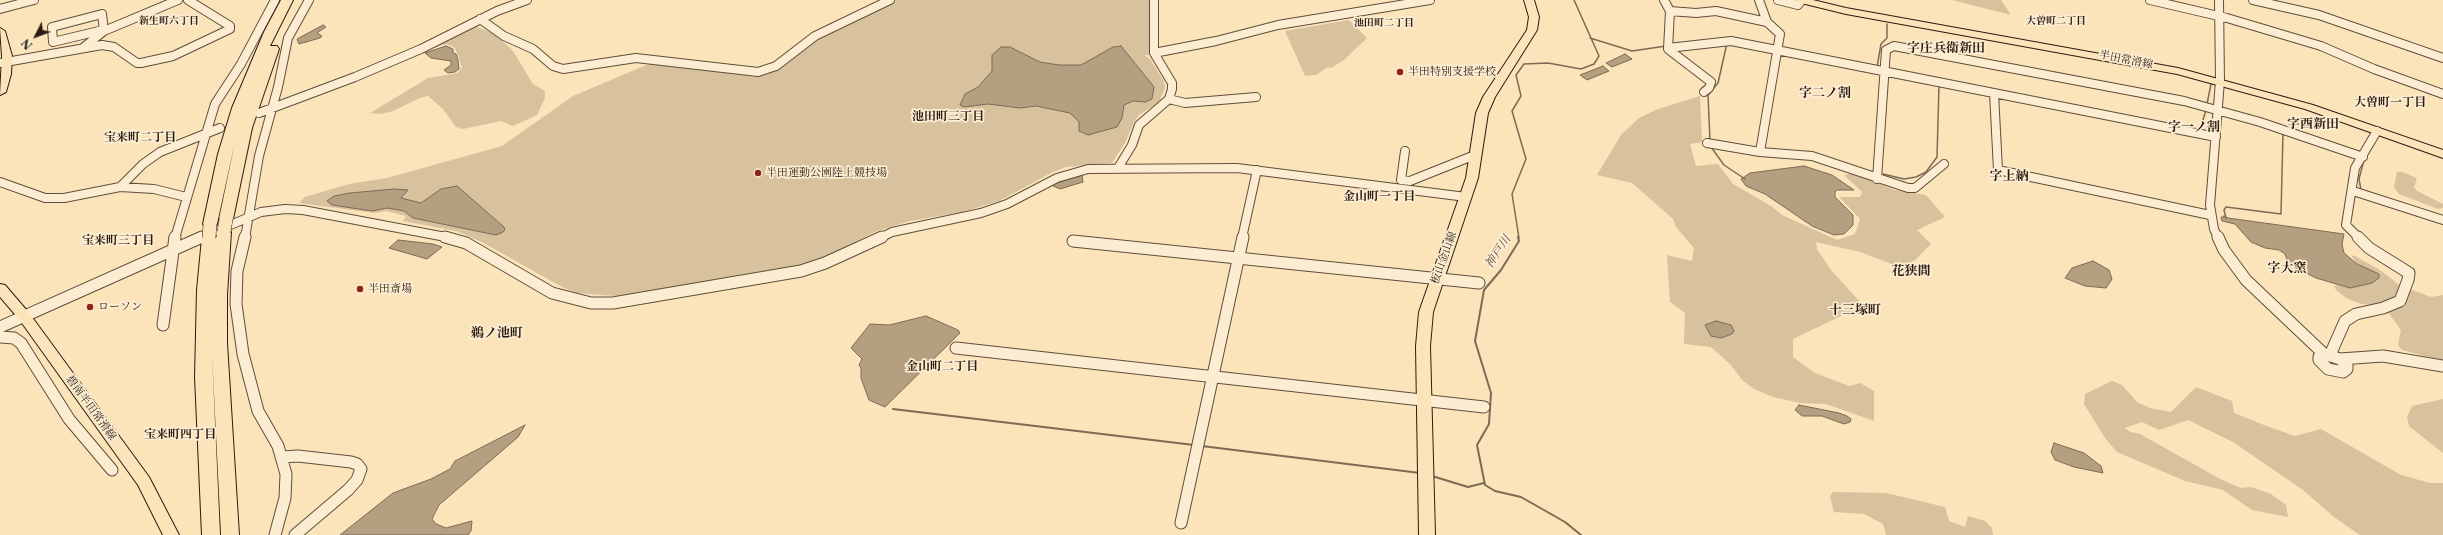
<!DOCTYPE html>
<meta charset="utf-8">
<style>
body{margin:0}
#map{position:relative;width:2443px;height:535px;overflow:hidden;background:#fbe3ba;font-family:"Libre Caslon Text",serif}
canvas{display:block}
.north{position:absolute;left:16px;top:16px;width:40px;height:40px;-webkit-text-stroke:3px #fcedd2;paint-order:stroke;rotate:228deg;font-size:11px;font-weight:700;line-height:16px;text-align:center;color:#2b1c11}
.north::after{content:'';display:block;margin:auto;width:14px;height:18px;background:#2b1c11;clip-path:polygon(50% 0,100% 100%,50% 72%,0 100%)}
</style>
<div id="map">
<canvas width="2443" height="535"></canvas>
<div class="north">N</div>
</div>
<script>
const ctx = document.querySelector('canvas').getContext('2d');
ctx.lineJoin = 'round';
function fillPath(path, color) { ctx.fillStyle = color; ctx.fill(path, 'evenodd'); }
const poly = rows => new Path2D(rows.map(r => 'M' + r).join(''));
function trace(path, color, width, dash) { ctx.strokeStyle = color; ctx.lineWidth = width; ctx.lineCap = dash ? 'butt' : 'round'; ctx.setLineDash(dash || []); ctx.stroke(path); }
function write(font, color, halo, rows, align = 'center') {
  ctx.font = font + ' "Libre Caslon Text","Noto Serif JP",serif'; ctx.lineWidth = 3.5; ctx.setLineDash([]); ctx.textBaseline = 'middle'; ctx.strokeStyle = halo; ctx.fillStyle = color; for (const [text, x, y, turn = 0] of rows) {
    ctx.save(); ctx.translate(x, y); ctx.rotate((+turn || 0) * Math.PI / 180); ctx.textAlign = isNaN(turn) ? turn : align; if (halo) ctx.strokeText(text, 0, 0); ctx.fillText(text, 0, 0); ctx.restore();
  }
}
fillPath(poly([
 [896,0,1151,0,1150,55,1144,55,1150,59,1164,81,1165,88,1159,102,1139,115,1133,124,1125,143,1112,163,1066,167,1053,172,999,201,962,212,910,221,877,231,823,258,803,264,737,278,643,293,616,296,576,293,560,286,482,242,456,231,403,221,406,216,386,211,375,213,299,203,305,197,349,184,387,178,502,146,573,96,656,61,767,73,775,71,822,35,859,20],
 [1952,0,2001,0,2011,15],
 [1349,20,1367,38,1344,60,1331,68,1328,67,1316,75,1305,76,1285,31],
 [472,25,495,34,513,51,533,84,545,91,545,98,537,115,513,126,501,121,463,129,456,127,443,109,428,96,420,98,393,111,381,114,370,113,428,78,458,73,462,67,455,48,447,44,427,49],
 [1700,96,1702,142,1690,144,1696,166,1718,164,1733,184,1771,206,1782,215,1837,240,1855,234,1860,219,1839,197,1860,197,1862,192,1844,175,1855,173,1894,190,1926,195,1945,217,1917,230,1931,244,1914,261,1897,266,1860,252,1816,242,1817,249,1831,270,1861,303,1855,316,1843,315,1793,339,1793,357,1815,373,1849,386,1860,383,1874,391,1874,421,1826,404,1800,403,1773,397,1754,389,1742,380,1731,365,1711,347,1684,344,1685,313,1670,302,1667,255,1692,261,1694,248,1676,227,1673,219,1632,183,1597,175,1621,135,1639,118,1658,109],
 [2397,172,2402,172,2417,178,2414,187,2417,191,2443,204,2443,208,2438,209,2399,194,2394,187],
 [2351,255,2355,256,2380,270,2399,285,2431,297,2443,295,2443,361,2402,350,2398,345,2401,330,2387,311,2373,305,2361,304,2346,298,2337,291,2334,287,2337,285,2350,288,2372,283,2375,273,2357,264],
 [2112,381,2122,385,2137,402,2150,408,2171,412,2196,387,2232,401,2234,413,2269,427,2295,436,2321,429,2401,475,2430,483,2443,483,2443,535,2360,535,2334,517,2303,490,2233,442,2188,420,2159,430,2142,422,2125,428,2130,432,2140,434,2222,480,2241,488,2251,487,2271,494,2286,505,2288,517,2252,510,2223,490,2185,481,2117,452,2105,438,2084,404,2085,394],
 [2443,399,2443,453,2409,426,2407,417,2412,406],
 [1833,492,1886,493,1945,507,1949,521,1965,527,1968,516,1985,521,1992,528,1993,535,1886,535,1883,524,1864,514,1834,512,1830,496]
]), '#d8c19d');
const water = poly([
 [323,25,326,27,317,33,322,36,320,38,299,44,297,39,323,25],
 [446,46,453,49,453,53,456,54,458,60,459,69,455,72,448,73,444,70,451,65,451,61,431,58,425,53,446,46],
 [1121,46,1154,87,1152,99,1145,102,1133,101,1124,105,1122,118,1117,127,1088,135,1079,131,1079,122,1070,113,1036,106,1020,108,988,104,964,107,960,105,965,94,978,87,992,71,992,55,1001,47,1010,47,1040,62,1059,65,1081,65,1113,47,1121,46],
 [1625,54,1632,59,1612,67,1606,63,1625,54],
 [1603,66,1609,71,1587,80,1580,75,1603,66],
 [1804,166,1832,175,1854,190,1837,190,1835,192,1835,197,1853,215,1853,225,1844,234,1834,235,1812,226,1765,194,1746,186,1741,179,1750,173,1804,166],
 [1082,175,1083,182,1060,189,1051,185,1082,175],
 [457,186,504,227,505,230,503,232,496,235,413,218,404,211,387,208,372,211,332,205,327,201,334,196,350,193,394,189,408,190,401,198,421,203,441,189,457,186],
 [2224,216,2228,218,2344,234,2342,244,2344,253,2357,264,2379,274,2379,278,2372,283,2350,288,2316,278,2292,266,2288,262,2285,254,2279,250,2265,248,2251,242,2235,224,2222,221,2221,217,2224,217,2224,216],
 [398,240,433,244,442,247,427,259,389,248,398,240],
 [2093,261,2109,270,2112,279,2106,288,2085,286,2065,278,2072,268,2093,261],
 [926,316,958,330,960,333,885,407,869,400,861,378,861,368,859,365,862,359,851,348,870,324,889,325,926,316],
 [1716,321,1731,325,1734,331,1732,334,1721,338,1711,336,1705,325,1716,321],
 [1799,405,1839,413,1847,416,1851,419,1850,422,1844,424,1822,416,1802,416,1795,410,1799,405],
 [525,425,518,437,439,505,432,519,436,524,446,528,472,521,471,531,468,535,340,535,393,493,431,479,450,469,455,461,525,425],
 [2054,443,2084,453,2101,466,2103,473,2074,467,2055,460,2051,452,2054,443]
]);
fillPath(water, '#b49f81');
trace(water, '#7d6b54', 1);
trace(poly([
 [1590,38,1632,51,1666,46],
 [1877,67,1881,44,1887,38,1887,24],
 [2207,104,2211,84],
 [2200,130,2206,110],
 [1710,141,1708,95,1718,83,1727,43],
 [1711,147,1724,165,1745,179],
 [1883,174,1904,179,1916,177,1926,172,1937,157,1939,85],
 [2361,190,2359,179,2364,160],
 [2226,218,2224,210,2226,207,2281,214,2283,133],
 [1519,238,1512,194,1526,159,1512,111,1521,96,1516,75,1524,64,1548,63,1581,69,1594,64,1599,56,1574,0]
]), '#7d6b54', 1.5);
trace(poly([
 [1518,237,1519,241,1501,270,1484,290,1475,341,1491,393,1489,424,1477,445,1485,485,1495,491,1521,497,1565,522,1581,535],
 [893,409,1194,445],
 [1202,446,1420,473],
 [1432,476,1468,487,1484,483]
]), '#7d6b54', 2);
const minorFar1 = poly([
 [1664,0,1670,11,1668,49,1711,82,1709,88,1704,92],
 [1759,0,1767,22],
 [1778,0,1798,5,1802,0],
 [2150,0,2227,18,2321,46,2374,69,2443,94],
 [2253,0,2319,15,2443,58],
 [0,9,34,0],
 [1670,11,1696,13,1716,11,1767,22,1780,34,1760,152],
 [480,19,504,36,533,49,553,66,563,69,636,58,758,72,776,66,815,36,890,0],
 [104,31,178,0],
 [84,47,104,31,102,14,52,27,53,42,103,30],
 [1668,48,1731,41,2216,137],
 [1154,53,1216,41,1278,25,1430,0],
 [0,63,102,45,114,47,137,63,141,63,173,56,230,29,230,26,188,0],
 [1994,93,1998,170,2210,215],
 [1169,99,1185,103,1256,97],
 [259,113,355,77,421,49,497,11,527,0],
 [1707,143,1760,152,1812,156,1908,188,1915,188,1944,164],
 [1405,151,1401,180,1410,181,1475,155],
 [1118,168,1132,145,1139,125,1169,99,1172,89,1172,83,1154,53,1154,0],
 [1877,179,1886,50,1894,46,2184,101,2260,122,2363,157],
 [0,182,45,198,64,198,120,187,154,189,186,197],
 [120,187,143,164,160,152,220,128],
 [2353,191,2443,220],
 [175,238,215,104,241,64,275,0],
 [200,238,261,212,285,209,303,210,451,238],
 [245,238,259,156,278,87,288,38,309,0],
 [880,238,892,232,981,213,1007,204,1057,178,1088,169,1237,168,1466,197],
 [1242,238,1257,170],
 [2218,238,2214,229,2210,205,2220,81,2219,0],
 [2359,238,2346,225,2355,168,2377,131]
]);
const minor = poly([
 [245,237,237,271,236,304,243,354,258,411,278,446,286,474,285,498,275,535],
 [445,237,466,243,552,293,591,303,613,303,801,271,825,263,882,237],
 [2218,237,2224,250,2246,280,2324,354],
 [1073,241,1479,283],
 [163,325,175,237],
 [0,327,202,237],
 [0,337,14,338,21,343,69,419,112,470],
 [956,348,1484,407],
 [2324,354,2340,359,2347,365,2347,369,2343,372,2328,369,2319,360,2319,357,2324,354],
 [2330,355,2345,321,2356,314,2383,308,2400,301,2408,280,2409,273,2369,248,2358,237],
 [2340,359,2383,356,2443,366],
 [282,457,298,456,351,462,357,464,361,469,357,480,348,490,295,535],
 [1181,523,1243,237]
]);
const major = poly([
 [1524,0,1534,0,1539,17,1537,30,1495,97,1488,113,1478,178,1433,312,1430,346,1435,535,1419,535,1416,346,1419,312,1466,178,1476,113,1483,97,1527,30,1529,17,1524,0],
 [1796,0,1813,0,1846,8,2178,68,2313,105,2443,150,2443,158,2305,109,2177,74,1846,14,1797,2,1796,0],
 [0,28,5,31,12,56,11,74,6,92,0,95,2,56,0,28],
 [0,284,5,285,29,313,149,477,179,535,163,535,138,485,19,319,0,297,0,284]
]);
const highway = poly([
 [281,0,293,0,270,46,277,46,279,49,252,128,233,219,226,224,219,219,235,142,217,224,210,229,205,227,203,224,218,154,232,108,264,32,281,0],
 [224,227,231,232,227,295,227,343,239,535,221,535,212,354,220,535,202,535,195,377,197,290,202,238,209,233,216,238,219,229,224,227]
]);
trace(minorFar1, '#5f4e3b', 10);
trace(minor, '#5f4e3b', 13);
trace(major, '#2b1c11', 2);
trace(highway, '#2b1c11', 2);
trace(minorFar1, '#fcedd2', 8);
trace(minor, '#fcedd2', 11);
fillPath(major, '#fbe3ba');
fillPath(highway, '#fbe3ba');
const highwayBridge = poly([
 [224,232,226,219],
 [209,238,210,224]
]);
trace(highwayBridge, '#2b1c11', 14, []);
trace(highwayBridge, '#fbe3ba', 13);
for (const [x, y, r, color] of [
 [1400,72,4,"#8f2418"],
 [758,173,4,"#8f2418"],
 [360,289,4,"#8f2418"],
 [90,307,4,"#8f2418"]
]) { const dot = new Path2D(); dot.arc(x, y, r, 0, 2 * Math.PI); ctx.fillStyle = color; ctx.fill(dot); trace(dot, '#fcedd2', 1.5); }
write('bold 10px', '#2b1c11', '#fcedd2', [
 ["新生町六丁目",169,21],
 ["大曽町二丁目",2056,21],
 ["池田町二丁目",1384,23]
]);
write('11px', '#2b1c11', '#fcedd2', [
 ["半田常滑線",2126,60,11],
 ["板山金山線",1444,258,-70],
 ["碧南半田常滑線",91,408,54]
]);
write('11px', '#2b1c11', '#fcedd2', [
 ["半田特別支援学校",1408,72],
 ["半田運動公園陸上競技場",766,173],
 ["半田斎場",368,289],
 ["ローソン",98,307]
], 'left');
write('bold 12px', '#2b1c11', '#fcedd2', [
 ["大曽町一丁目",2390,103],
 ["池田町三丁目",948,117],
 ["宝来町二丁目",140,138],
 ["金山町一丁目",1379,197],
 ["宝来町三丁目",118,241],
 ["金山町二丁目",942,367],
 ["宝来町四丁目",180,435]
]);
write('italic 12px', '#62503e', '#fcedd2', [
 ["神戸川",1498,252,-57]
]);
write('bold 13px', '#2b1c11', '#fcedd2', [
 ["字庄兵衛新田",1946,48],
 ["字二ノ割",1825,93],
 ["字酉新田",2313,124],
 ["字一ノ割",2194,127],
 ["字上納",2009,176],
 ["字大窯",2287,268],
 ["花狭間",1911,271],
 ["十三塚町",1855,310],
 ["鵜ノ池町",497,333]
]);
</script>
